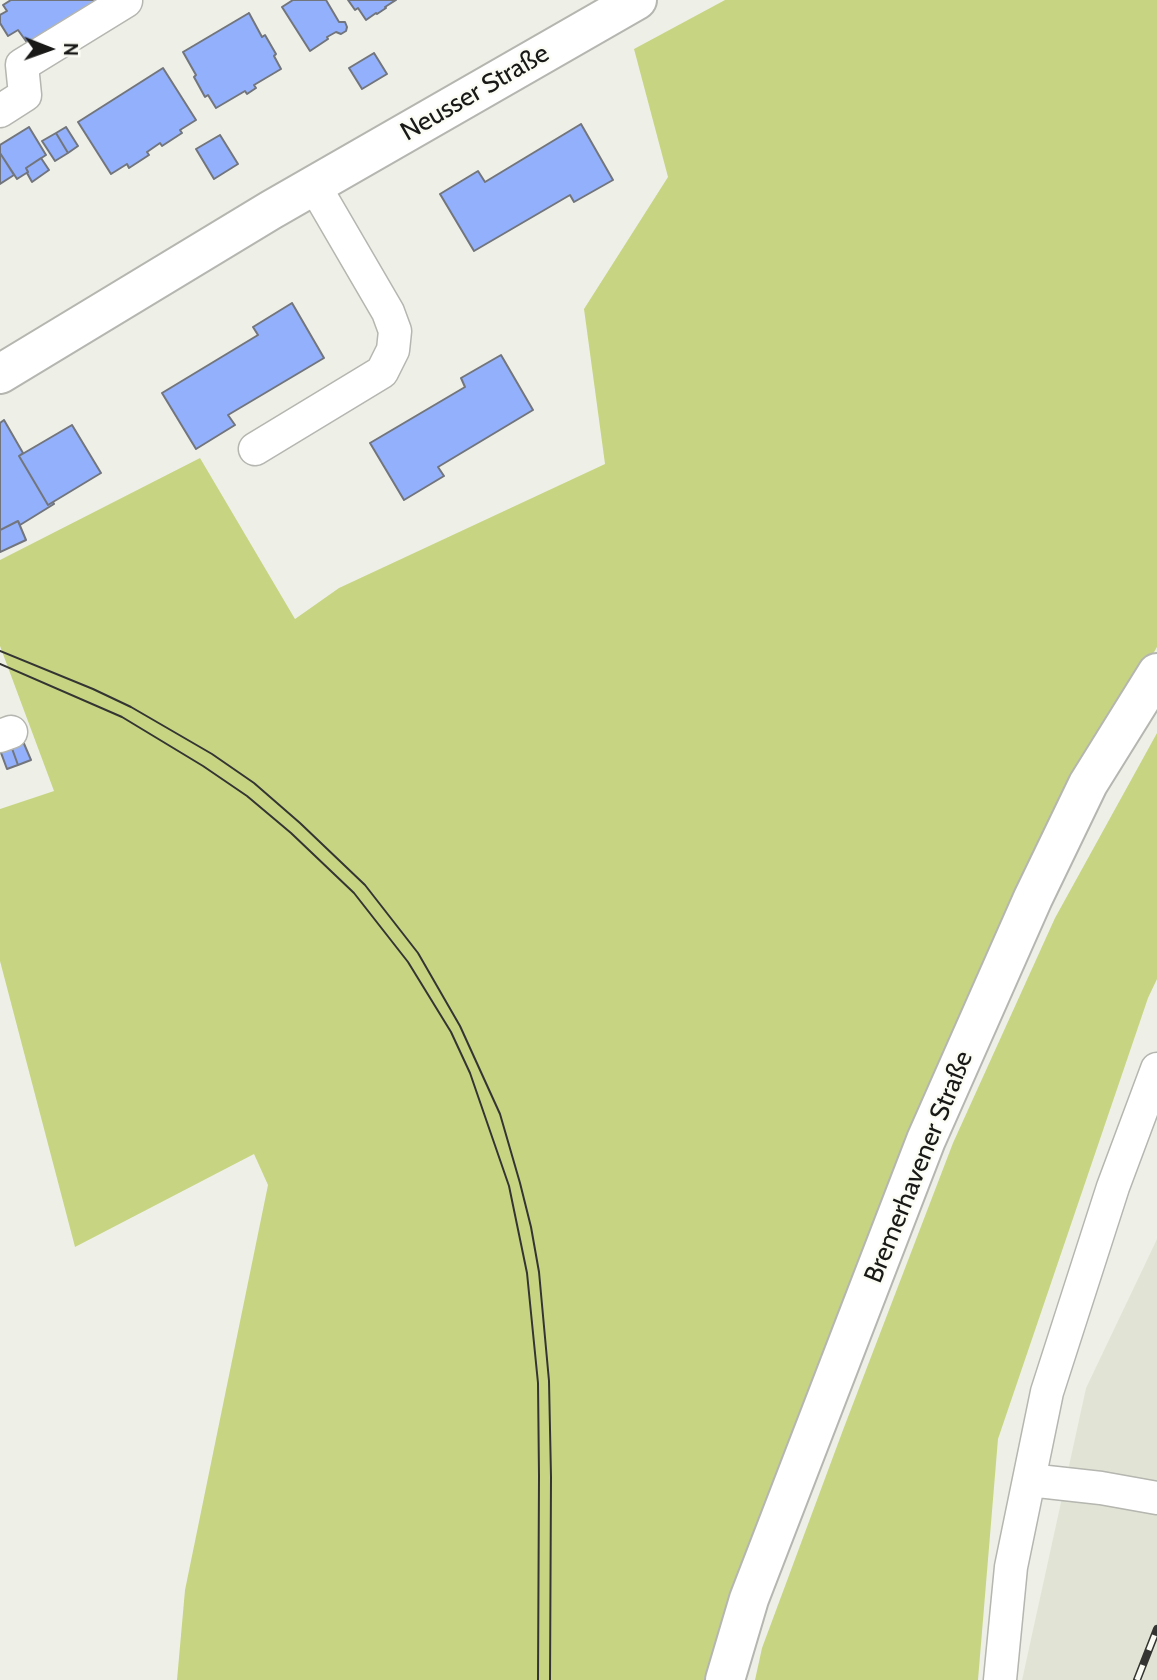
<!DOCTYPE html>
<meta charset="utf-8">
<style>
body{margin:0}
#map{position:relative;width:1157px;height:1680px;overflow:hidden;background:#eef0e8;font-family:Cabin,sans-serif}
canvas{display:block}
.north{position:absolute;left:14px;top:14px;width:70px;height:70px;-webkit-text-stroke:5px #fbfdf5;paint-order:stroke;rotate:91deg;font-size:19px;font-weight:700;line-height:28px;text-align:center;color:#191a17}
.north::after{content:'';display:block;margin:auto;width:24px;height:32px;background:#191a17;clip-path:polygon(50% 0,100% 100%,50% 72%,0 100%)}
</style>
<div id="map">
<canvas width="1157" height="1680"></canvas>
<div class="north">N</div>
</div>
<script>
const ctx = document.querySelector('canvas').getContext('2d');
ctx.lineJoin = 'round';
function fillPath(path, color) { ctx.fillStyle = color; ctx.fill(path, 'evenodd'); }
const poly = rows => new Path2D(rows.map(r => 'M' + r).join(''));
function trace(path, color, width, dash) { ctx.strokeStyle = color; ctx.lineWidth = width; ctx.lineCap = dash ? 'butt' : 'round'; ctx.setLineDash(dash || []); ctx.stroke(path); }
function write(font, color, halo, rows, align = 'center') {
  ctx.font = font + ' Cabin,sans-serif'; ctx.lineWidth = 5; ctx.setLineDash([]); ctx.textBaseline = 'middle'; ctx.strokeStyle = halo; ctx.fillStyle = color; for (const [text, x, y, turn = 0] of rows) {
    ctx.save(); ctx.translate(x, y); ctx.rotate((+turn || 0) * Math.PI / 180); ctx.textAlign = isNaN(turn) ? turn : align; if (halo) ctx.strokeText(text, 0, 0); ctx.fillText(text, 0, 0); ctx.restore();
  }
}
fillPath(poly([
 [1157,1239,1157,1680,1022,1680,1086,1388]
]), '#e1e4d5');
fillPath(poly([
 [725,0,1157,0,1157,647,1032,864,976,980,928,1088,714,1646,704,1680,177,1680,185,1590,268,1185,254,1154,75,1247,0,961,0,809,54,791,0,646,0,560,200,458,295,619,339,588,605,464,584,309,668,177,634,49],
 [1157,733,1157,979,1148,998,998,1439,978,1680,755,1680,762,1648,843,1430,953,1143,1055,918]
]), '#c7d583');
const building = poly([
 [11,0,98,0,31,48,18,30,8,36,0,23,0,15,7,11,3,5,11,0],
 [293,0,326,0,339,22,345,22,347,27,346,31,341,34,336,32,327,37,328,39,310,51,282,7,293,0],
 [348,0,396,0,385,7,386,8,377,14,376,13,366,20,358,8,355,10,348,0],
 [249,13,262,37,265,35,276,54,274,56,281,69,254,85,256,88,247,94,245,91,216,108,208,95,205,97,194,77,196,75,183,52,249,13],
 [374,53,387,74,362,89,349,68,374,53],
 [163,68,196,120,180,130,182,133,162,146,160,143,147,152,149,155,129,168,127,164,111,174,78,122,163,68],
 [581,124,613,180,574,202,570,195,474,251,440,194,478,171,485,182,581,124],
 [29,127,46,155,26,168,28,172,17,179,0,153,0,145,29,127],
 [66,127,78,146,68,153,56,133,66,127],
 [56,133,68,153,55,161,42,141,56,133],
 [220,135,238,164,214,179,196,149,220,135],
 [0,153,14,175,0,184,0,153],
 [41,158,49,170,32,182,27,173,28,172,26,168,41,158],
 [292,303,324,358,228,415,235,425,196,449,162,393,258,335,253,327,292,303],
 [501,355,533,410,438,467,444,476,404,500,370,443,465,387,461,378,501,355],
 [4,420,23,453,19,456,48,505,53,502,54,504,20,525,18,521,0,530,0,423,4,420],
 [72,425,101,473,48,505,19,456,72,425],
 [18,521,26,540,0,552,0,530,18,521],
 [22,739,31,760,18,765,10,743,22,739],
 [10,743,18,765,7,769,0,750,10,743]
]);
fillPath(building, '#92b0fb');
trace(building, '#72757b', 2);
const minor = poly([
 [0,111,25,95,22,65,126,1],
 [255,449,382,372,393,350,395,331,388,312,314,185],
 [0,736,11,732],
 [1029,1480,1101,1488,1157,1498],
 [1000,1680,1011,1567,1047,1392,1113,1187,1157,1069]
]);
const major = poly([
 [0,374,271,210,637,0],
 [725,1680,749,1599,926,1140,1033,898,1088,784,1157,673]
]);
trace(minor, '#b4b6af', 35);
trace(major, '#b4b6af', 42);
trace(minor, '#fff', 32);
trace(major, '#fff', 38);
trace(poly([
 [0,651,93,689,131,707,212,754,254,783,300,823,365,885,418,953,460,1026,500,1114,520,1183,531,1227,539,1272,549,1381,551,1477,550,1680],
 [0,664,122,717,203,766,247,796,291,833,354,893,408,962,451,1032,470,1073,509,1186,527,1273,538,1383,539,1476,538,1680]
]), '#343532', 2);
const rail = poly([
 [1137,1680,1157,1629]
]);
trace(rail, '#343532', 8);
trace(rail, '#fbfdf5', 5, [16]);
write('26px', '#191a17', '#fbfdf5', [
 ["Neusser Straße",475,93,-30],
 ["Bremerhavener Straße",919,1167,-68]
]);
</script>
